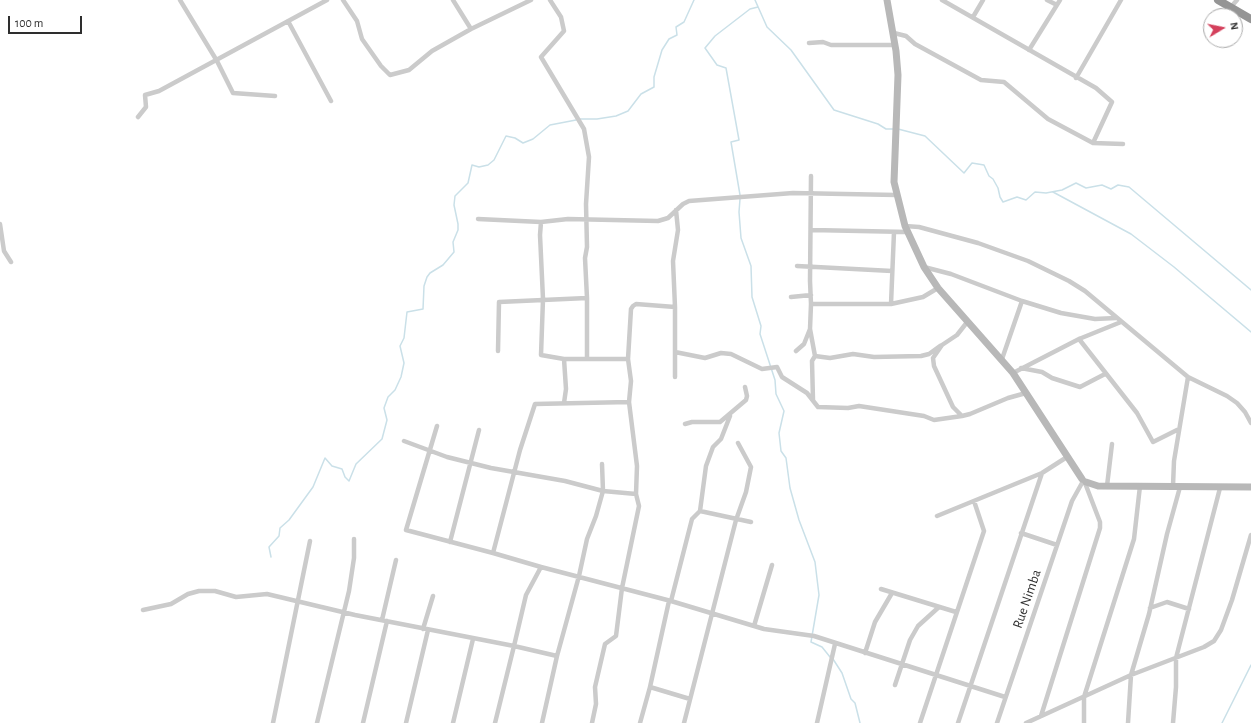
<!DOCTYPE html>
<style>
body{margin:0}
#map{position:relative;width:1251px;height:723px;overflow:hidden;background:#fff;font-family:"Alegreya Sans",sans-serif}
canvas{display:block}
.north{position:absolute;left:1203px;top:8px;width:40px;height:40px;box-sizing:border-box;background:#fff;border:1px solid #ababab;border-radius:50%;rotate:80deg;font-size:11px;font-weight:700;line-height:16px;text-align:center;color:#2e2e2e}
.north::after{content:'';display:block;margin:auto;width:14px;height:18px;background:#d4405c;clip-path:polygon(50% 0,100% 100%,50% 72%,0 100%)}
.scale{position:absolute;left:8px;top:16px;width:74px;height:18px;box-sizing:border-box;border:2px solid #2e2e2e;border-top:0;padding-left:5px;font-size:12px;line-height:14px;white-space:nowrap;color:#2e2e2e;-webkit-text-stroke:3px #fff;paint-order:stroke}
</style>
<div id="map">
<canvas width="1251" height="723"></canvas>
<div class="north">N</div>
<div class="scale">100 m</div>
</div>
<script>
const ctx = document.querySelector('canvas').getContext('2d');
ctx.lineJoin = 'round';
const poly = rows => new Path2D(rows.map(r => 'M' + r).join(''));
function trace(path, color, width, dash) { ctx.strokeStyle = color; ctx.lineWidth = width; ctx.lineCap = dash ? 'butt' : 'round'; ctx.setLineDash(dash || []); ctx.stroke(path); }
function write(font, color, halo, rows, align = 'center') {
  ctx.font = font + ' "Alegreya Sans",sans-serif'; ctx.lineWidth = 4; ctx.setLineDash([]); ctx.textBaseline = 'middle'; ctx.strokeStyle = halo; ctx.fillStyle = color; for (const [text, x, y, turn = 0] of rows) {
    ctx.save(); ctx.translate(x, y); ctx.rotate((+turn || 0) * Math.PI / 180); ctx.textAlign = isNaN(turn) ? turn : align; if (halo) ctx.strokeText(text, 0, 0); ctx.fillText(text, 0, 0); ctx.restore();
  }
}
trace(poly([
 [755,0,767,27,791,50,834,110,878,124,886,129,893,129],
 [580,119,597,119,616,116,628,111,641,94,654,87,654,77,662,50,669,39,677,35,676,27,684,22,694,0],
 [898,129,925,136,964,173,972,163,984,165,989,176,993,179,998,188,1000,197,1003,202,1017,197,1026,200,1035,192,1046,193,1062,190,1076,183,1086,188,1102,185,1111,189,1118,185,1129,187,1251,290],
 [1053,192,1131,234,1174,267,1251,332],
 [740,195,731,142,739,140,726,68,717,65,705,48,715,36,750,9,758,7],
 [740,199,739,212,741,238,751,266,752,297,761,326,760,334,775,380,776,394,784,411,779,433,781,451,786,458,790,488,799,520,815,562,819,595,811,642,822,647,830,657],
 [271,557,269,547,279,536,280,528,289,520,313,487,325,458,332,466,342,469,345,477,349,481,356,464,382,439,387,420,384,408,388,397,395,390,401,377,404,363,400,346,404,338,407,312,423,309,424,286,427,277,430,273,443,265,454,252,453,242,458,230,458,224,454,205,455,196,468,183,472,165,479,167,488,165,494,160,506,136,515,138,523,143,533,139,550,125,576,120],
 [833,659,842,673,851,699,855,703,860,723],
 [1222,723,1251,665]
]), '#cae0e8', 1.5);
trace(poly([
 [180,0,217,61,233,93,275,96],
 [343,0,357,21,362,39,381,66,390,75,409,70,432,51,471,29,531,0],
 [453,0,471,29],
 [550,0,561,17,564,31,541,57,584,129,589,157,586,204,587,247,585,258,587,298,587,358],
 [942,0,1096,88,1112,102,1093,143],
 [1047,0,1057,5],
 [1230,8,1237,0],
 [973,17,983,0],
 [288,21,331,101],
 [894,33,906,36,915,44,981,80,1004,82,1048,119,1093,143,1123,144],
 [809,43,823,42,831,45,895,45],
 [1029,50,1060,0],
 [1076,78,1121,0],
 [138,117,146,107,145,95,159,91,327,0],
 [811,176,810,281,811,304,891,304,923,297,938,288],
 [478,219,541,222,568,219,658,221,668,218,683,204,689,201,793,193,896,195],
 [0,224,4,251,11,262],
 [905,226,919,227,978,243,1028,261,1069,281,1085,291,1188,377,1227,396,1237,403,1245,412,1251,423],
 [812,230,908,232],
 [797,266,892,271],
 [924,267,951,274,1022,301,1061,313,1095,319,1116,318],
 [791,297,811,295],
 [891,304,894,232],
 [968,321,957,335,942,345,933,358,934,366,953,407,962,416,970,414,1008,398,1026,393],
 [810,329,815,356,830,358,853,354,874,357,921,356,929,354,940,346],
 [1079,339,1137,413,1153,442,1179,429],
 [498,351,499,302,587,298],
 [796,351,804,344,810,329,811,304],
 [675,352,705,358,721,353,731,354,762,369,777,367,782,377,807,393,818,407,848,408,859,406,924,416,934,420,962,416],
 [628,359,631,309,633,306,636,304,675,307],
 [1002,359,1022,301],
 [1021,368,1042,372,1052,378,1080,387,1105,374],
 [1013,373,1079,339,1121,322],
 [675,377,675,307,673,261,678,230,676,210],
 [813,400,812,361,815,356],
 [564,403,566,389,564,359],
 [685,424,692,422,720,422,746,400,747,396,745,387],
 [437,426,406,530,493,553],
 [404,441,447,457,491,468,565,481,603,491,636,494,637,466,629,402,631,381,628,359,564,359,541,355,543,299,540,235,541,222],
 [1107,486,1112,444],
 [1173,486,1174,461,1188,377],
 [700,511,706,466,713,447,721,439,730,416],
 [937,516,1042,473,1067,457],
 [1021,533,1057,545],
 [450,542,479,430],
 [541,567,493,553,520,450,535,404,629,402],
 [881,589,956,612],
 [669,601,650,687,690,699],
 [671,601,692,519,700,511,751,522],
 [1150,608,1167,602,1189,609],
 [143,610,171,604,188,594,199,591,215,591,236,597,267,594,355,615,514,646,526,595,541,567,671,601,764,629,814,636,1005,697],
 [382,620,396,560],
 [754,626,772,565],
 [423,629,433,596],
 [865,653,875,622,892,593],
 [895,685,910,640,918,626,939,607],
 [1041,716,1100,528,1100,522,1085,483],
 [273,723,310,541],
 [317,723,349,591,354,558,354,539],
 [363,723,387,621],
 [406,723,428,630],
 [453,723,473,639],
 [495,723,514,646,557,656],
 [542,723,557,656,579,576,587,539,596,516,603,491,602,464],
 [592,723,596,704,595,687,605,644,616,636,622,588,639,506,636,494],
 [640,723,650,687],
 [684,723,736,520,746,492,751,467,738,443],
 [817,723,835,644],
 [920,723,984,531,974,501],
 [958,723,1042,473],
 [997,723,1072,501,1082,483],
 [1026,723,1131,675,1204,647,1214,641,1221,630,1232,600,1251,535],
 [1084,723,1084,697,1134,539,1140,486],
 [1128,723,1131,675,1149,614,1167,534,1180,487],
 [1173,723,1176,687,1176,658,1220,488]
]), '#cbcbcb', 4.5);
trace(poly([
 [887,0,896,51,898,75,894,182,905,226,924,267,938,288,1013,373,1082,479],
 [1086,482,1098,486,1251,487]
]), '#b8b8b8', 7);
trace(poly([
 [1218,0,1251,19]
]), '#959595', 8);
write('14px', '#2e2e2e', '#fff', [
 ["Rue Nimba",1027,599,-71]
]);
</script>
